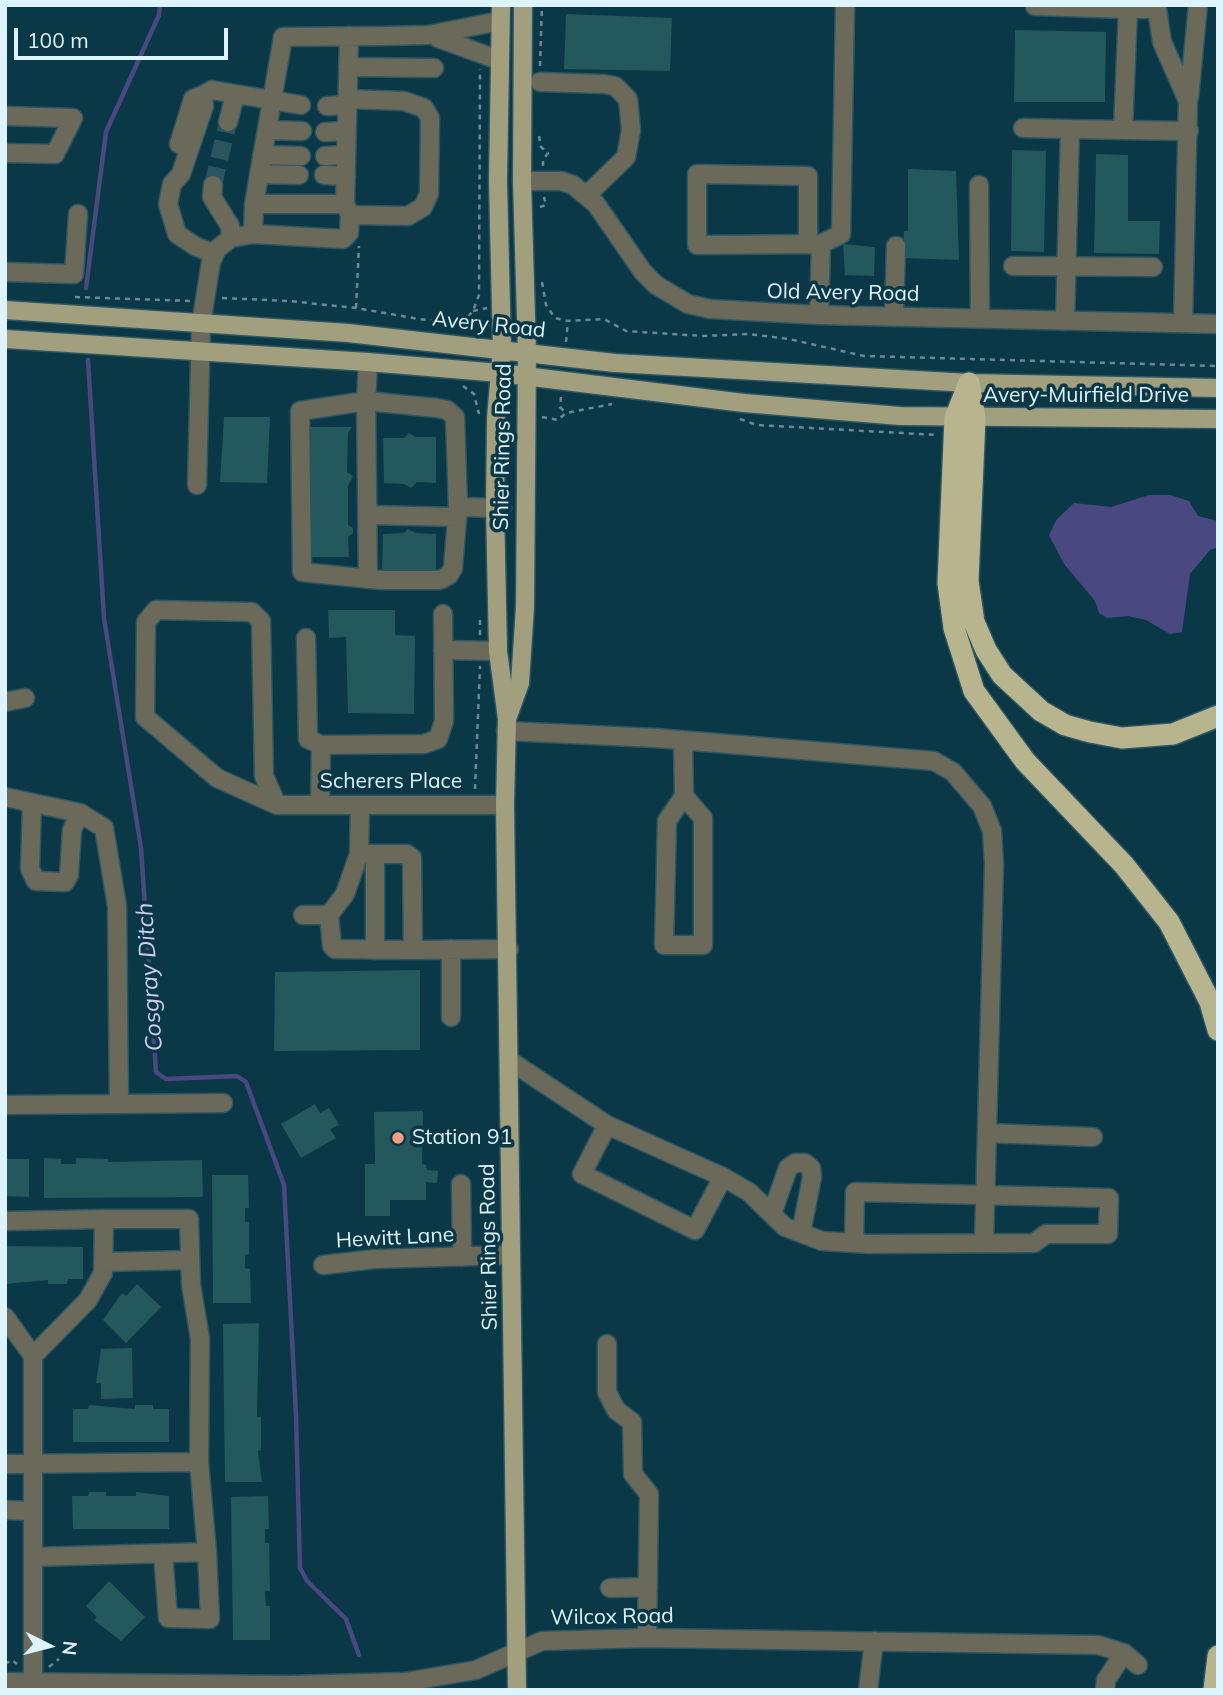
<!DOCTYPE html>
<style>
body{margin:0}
#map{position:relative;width:1223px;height:1695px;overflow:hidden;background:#0b3846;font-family:Mulish,sans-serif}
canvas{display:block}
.frame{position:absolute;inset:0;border:7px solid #def4fd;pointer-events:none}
.north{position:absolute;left:14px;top:1611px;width:70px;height:70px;-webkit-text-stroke:5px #0b3846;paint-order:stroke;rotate:96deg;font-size:19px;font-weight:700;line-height:28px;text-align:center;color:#def4fd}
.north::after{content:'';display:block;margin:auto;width:24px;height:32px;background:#def4fd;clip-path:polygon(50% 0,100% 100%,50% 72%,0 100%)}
.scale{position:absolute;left:14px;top:28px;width:214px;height:32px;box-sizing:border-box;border:4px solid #def4fd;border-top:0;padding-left:9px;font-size:21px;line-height:24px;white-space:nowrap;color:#def4fd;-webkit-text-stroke:5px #0b3846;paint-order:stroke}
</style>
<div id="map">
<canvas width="1223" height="1695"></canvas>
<div class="frame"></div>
<div class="north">N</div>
<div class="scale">100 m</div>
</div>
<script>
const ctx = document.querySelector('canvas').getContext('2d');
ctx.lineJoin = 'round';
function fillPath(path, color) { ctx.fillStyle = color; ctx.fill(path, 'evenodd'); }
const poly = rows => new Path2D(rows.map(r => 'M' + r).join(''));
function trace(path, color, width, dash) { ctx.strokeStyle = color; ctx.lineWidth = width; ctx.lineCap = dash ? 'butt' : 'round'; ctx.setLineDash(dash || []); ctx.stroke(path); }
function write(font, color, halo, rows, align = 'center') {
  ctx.font = font + ' Mulish,sans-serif'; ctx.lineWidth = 7; ctx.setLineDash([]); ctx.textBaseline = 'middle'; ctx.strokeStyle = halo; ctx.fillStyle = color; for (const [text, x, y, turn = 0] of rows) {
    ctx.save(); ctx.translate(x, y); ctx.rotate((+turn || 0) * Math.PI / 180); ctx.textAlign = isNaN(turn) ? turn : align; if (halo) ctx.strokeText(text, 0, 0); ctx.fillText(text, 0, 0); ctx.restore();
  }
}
fillPath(poly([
 [1149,495,1170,495,1189,501,1198,516,1218,521,1218,547,1210,550,1190,574,1182,632,1170,634,1146,620,1128,616,1107,618,1099,613,1095,601,1064,564,1049,535,1057,519,1074,503,1111,507]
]), '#4a4881');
trace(poly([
 [86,288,106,132,159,15,160,5],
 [88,360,104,618,141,848,156,1072,166,1079,237,1076,246,1082,284,1185,296,1415,300,1568,307,1581,346,1619,359,1655]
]), '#4a4881', 4.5);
fillPath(poly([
 [566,14,672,18,670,71,564,69],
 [1015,30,1106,32,1105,102,1014,102],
 [1012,150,1046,151,1044,252,1011,251],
 [1096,154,1128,155,1128,221,1160,221,1159,254,1094,253],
 [908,169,956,171,959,260,903,258,904,231,908,231],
 [843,244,875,247,874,276,845,275],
 [224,417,270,417,267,483,220,482],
 [309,427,352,427,348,433,347,472,353,476,348,486,348,525,353,528,353,533,348,537,349,557,310,557],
 [409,433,416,437,436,437,436,483,417,482,411,488,404,484,384,483,383,438,404,438],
 [408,529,416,533,436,534,436,572,382,572,383,534,404,533],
 [328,610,395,610,395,635,415,636,414,714,348,713,346,637,329,638],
 [420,970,420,1050,274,1051,275,972],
 [315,1104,320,1113,329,1108,339,1125,330,1129,336,1138,301,1158,281,1124],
 [423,1111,422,1164,426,1165,427,1170,438,1171,437,1183,426,1182,426,1200,390,1200,390,1216,365,1216,365,1164,375,1164,374,1112],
 [44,1158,61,1159,61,1164,76,1164,76,1158,108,1159,108,1162,202,1160,203,1197,44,1198],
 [5,1159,29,1159,29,1197,5,1196],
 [212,1175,248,1175,249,1208,245,1208,245,1222,249,1222,249,1254,245,1255,245,1268,250,1269,251,1303,213,1303],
 [5,1246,83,1247,83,1279,68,1279,67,1284,48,1284,48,1280,5,1284],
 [137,1284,161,1307,126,1343,103,1320,122,1293,126,1296],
 [259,1323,257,1417,261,1417,261,1450,258,1451,262,1482,225,1482,223,1324],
 [132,1348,133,1398,101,1399,101,1383,96,1383,101,1349],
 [89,1405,135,1409,135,1405,153,1405,153,1409,169,1409,169,1442,73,1442,73,1409,88,1409],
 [89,1492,106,1492,106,1496,136,1496,136,1492,169,1496,169,1529,73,1529,72,1496,88,1496],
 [268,1496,269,1529,265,1529,265,1543,269,1543,270,1591,265,1591,266,1606,270,1606,270,1640,233,1640,231,1497],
 [109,1581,145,1617,121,1641,94,1620,97,1617,86,1606]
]), '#23585c');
trace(poly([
 [213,185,228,122]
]), '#2b5461', 18, [18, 9]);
const minor = poly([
 [1035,6,1128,9],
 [349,36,345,204,254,204,283,37,383,36,428,35,500,21],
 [438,38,499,60],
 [348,67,434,68],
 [540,82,604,84,615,86,628,99,631,130,626,157,587,195],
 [1189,98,1198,5],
 [347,99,404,101,424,108,430,118,429,194,423,207,408,216,350,215],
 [327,106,347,105],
 [5,116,73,118,55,154,5,153],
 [228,122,235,95],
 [1023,128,1070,129],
 [267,130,302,131],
 [1123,130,1189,131],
 [325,132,346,131],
 [179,144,193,99,203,95],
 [262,155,301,156],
 [325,156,346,155],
 [259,174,299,175],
 [324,175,346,176],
 [522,181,561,181,573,185,596,204,643,272,656,285,688,304,710,309,819,315,1218,324],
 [213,185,212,197,230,226,231,238],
 [979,185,980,319],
 [254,204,253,234,343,239,349,233,350,215,345,204],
 [808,244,808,176,697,174,697,245,821,244],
 [214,254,195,246,177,234,168,204,172,184,181,174,204,106,203,95,212,90,301,105],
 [1013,266,1153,267],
 [5,272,74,274,78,214],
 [819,315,821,244,841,234,845,5],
 [894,317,896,246],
 [1065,321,1070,129,1123,130,1128,9,1157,9,1162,42,1188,101,1183,323],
 [368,362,366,401,437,408,447,410,455,417,458,507,502,508],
 [197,485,201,324,211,262,217,249,231,238,253,234],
 [368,515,457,517],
 [368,579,366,401,300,411,302,572,380,580,440,580,449,575,453,568,458,507],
 [306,638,308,739,321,745,424,744,438,739,444,721,443,614],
 [443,650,498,651],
 [5,702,25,698],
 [506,731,656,738,934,761,953,772,982,806,992,831,994,864,984,1243],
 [683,740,684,796,667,821,664,945,703,945,703,818,684,796],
 [5,797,80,813,104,828,117,906,119,1104,223,1103],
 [32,803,30,869,36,881,65,882,69,875,72,830,80,813],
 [277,805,264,776,261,621,252,612,156,610,146,622,145,717,217,778,277,805,505,805],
 [320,805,321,745],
 [303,915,329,915,332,946,335,949,413,950,412,858,407,854,359,854,360,805],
 [329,915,345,894,359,854],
 [375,950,375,854],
 [413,950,509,949],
 [451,1017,451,949],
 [510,1061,607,1125,723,1177,749,1192,785,1227,822,1241,854,1243,869,1244,1034,1243,1046,1234,1108,1234,1109,1198,855,1192,854,1243],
 [5,1105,119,1104],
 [607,1125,582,1174,695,1230,723,1177],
 [987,1133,1093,1137],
 [461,1184,462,1257],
 [772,1214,788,1168,795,1163,805,1163,811,1168,812,1177,801,1233],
 [5,1221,104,1219],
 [103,1262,190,1260],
 [323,1265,375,1259,511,1255],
 [5,1317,33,1356],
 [607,1344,607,1392,616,1410,632,1422,633,1474,649,1494,647,1638],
 [33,1356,88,1300,103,1273,104,1219,189,1219,191,1285,200,1338,199,1462],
 [33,1356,33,1690],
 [5,1464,199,1462,207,1552,33,1557],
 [5,1510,33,1511],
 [163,1553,168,1618,210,1619,207,1552],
 [610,1588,648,1587],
 [5,1682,289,1685,405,1682,476,1670,542,1641,647,1638,1098,1645,1124,1653,1138,1665],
 [868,1690,874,1641],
 [1105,1690,1106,1680,1124,1653]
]);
const major = poly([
 [501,5,498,181,502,350,496,418,495,507,498,651,507,719,505,805,517,1690],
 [5,310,348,333,615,363,969,383,1218,388],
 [5,339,368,362,500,373,744,403,900,416,1218,419],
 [507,719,520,683,525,607,527,352,522,181,523,5]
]);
const highway = poly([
 [969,383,955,418,948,583,954,628,974,691,1025,761,1124,865,1169,922,1210,1002,1218,1030],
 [969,383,975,418,968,581,974,622,986,650,1002,675,1041,711,1065,725,1090,732,1122,738,1173,734,1218,716],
 [1214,1690,1218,1656]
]);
trace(minor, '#2d5663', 21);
trace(major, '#2d5663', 21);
trace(highway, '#2d5663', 24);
trace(poly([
 [540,66,542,5],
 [539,136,541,147,548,153,543,160,543,166],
 [540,207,546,205,544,197],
 [542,282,546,305,555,318,568,321,604,319,626,331,703,336,749,334,789,339,864,356,1218,366],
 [75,297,191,301],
 [222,298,289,301,356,308,419,319,458,323,464,321,473,311,479,295,480,69],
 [356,308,359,246],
 [473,311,487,308],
 [566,342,568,321],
 [463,386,474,394,479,414],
 [561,397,560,407,566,413],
 [542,417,558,420,566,413,612,404],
 [740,419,757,425,938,435],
 [480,635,480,620],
 [475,789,480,666],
 [5,1664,12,1660,17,1664],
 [49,1667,59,1659]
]), '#688a96', 2.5, [5, 5]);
trace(minor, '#6b6a5a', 18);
trace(major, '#a29f7f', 18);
trace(highway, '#b8b58e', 21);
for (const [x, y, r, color] of [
 [398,1138,7,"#f2a17e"]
]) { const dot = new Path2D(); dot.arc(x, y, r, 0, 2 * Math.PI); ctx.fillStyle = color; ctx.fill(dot); trace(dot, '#0b3846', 2.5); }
write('21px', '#def4fd', '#0b3846', [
 ["Old Avery Road",843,293,1],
 ["Avery Road",489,325,6],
 ["Avery-Muirfield Drive",1086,396],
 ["Shier Rings Road",503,447,-89],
 ["Scherers Place",391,782],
 ["Hewitt Lane",395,1238,-3],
 ["Shier Rings Road",489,1247,-91],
 ["Wilcox Road",612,1617,-1]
]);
write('21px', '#def4fd', '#0b3846', [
 ["Station 91",412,1138]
], 'left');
write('italic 23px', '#cecff2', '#0b3846', [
 ["Cosgray Ditch",150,977,-94]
]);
</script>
